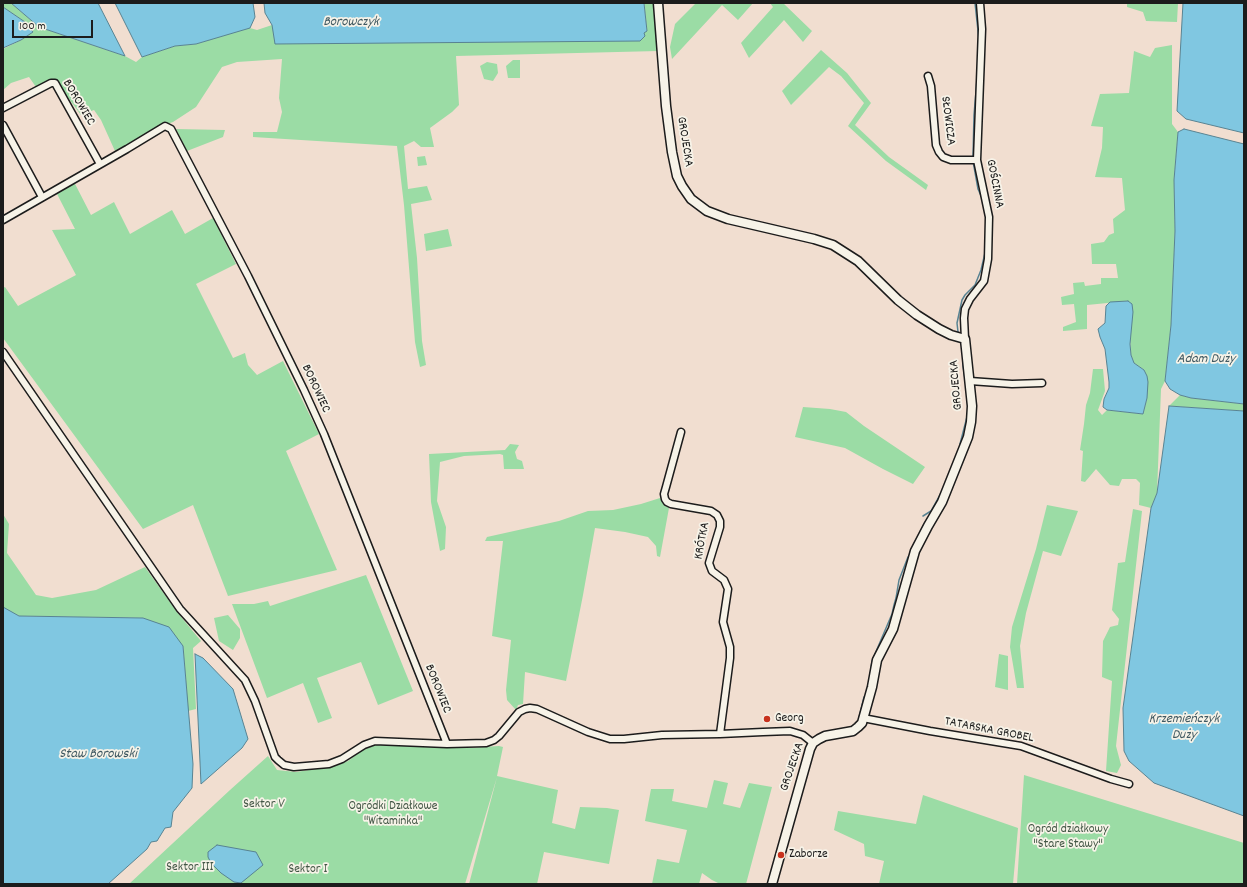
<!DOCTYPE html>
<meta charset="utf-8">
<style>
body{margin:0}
#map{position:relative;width:1247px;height:887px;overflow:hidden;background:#f1ded0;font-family:Dekko,sans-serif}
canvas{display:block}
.frame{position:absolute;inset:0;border:4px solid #1c1c1c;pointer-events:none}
.scale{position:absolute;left:12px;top:20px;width:81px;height:18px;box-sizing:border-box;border:2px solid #1c1c1c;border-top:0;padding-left:5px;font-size:12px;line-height:14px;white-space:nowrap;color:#1c1c1c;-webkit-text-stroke:3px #f7f3e8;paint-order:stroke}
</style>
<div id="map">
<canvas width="1247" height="887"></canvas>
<div class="frame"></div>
<div class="scale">100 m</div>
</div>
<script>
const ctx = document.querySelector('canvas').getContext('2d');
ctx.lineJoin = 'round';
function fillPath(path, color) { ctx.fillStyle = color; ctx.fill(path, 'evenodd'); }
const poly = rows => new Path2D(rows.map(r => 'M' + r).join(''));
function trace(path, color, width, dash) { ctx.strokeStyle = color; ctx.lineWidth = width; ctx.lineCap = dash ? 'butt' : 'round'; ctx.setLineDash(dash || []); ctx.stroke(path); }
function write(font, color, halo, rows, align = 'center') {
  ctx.font = font + ' Dekko,sans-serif'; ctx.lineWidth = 3.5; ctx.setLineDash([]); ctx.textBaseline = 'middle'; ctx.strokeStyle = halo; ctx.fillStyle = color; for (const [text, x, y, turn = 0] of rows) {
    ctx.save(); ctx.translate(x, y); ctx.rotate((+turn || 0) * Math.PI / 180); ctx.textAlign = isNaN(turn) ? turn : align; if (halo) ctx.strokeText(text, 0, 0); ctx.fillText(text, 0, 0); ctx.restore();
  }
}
fillPath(poly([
 [3,3,11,3,39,27,125,56,136,62,142,57,175,46,196,44,240,30,250,28,257,30,272,25,647,31,644,3,654,3,658,51,456,56,459,105,452,112,430,128,434,147,421,147,414,141,404,146,408,189,427,186,432,200,411,204,417,258,422,341,426,365,420,367,415,342,404,205,397,146,253,137,253,132,277,132,282,112,279,98,282,59,237,62,222,67,196,107,173,122,157,128,115,151,101,120,94,110,81,115,54,79,36,87,29,77,11,83,3,90,3,49,21,40,33,31,25,22,3,7],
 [696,3,753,3,738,20,722,5,672,59,670,47,675,24],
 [770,3,783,3,812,31,803,42,784,20,749,58,741,43,773,7],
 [1127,3,1178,3,1177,22,1146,21,1143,12,1127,7],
 [1172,45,1172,124,1178,132,1174,180,1175,231,1171,325,1165,381,1161,389,1157,493,1151,508,1139,505,1140,483,1136,479,1122,479,1119,486,1110,485,1096,469,1085,482,1081,481,1083,451,1080,450,1084,424,1086,405,1090,393,1093,369,1103,369,1105,391,1098,410,1102,415,1107,410,1143,414,1147,398,1144,370,1134,363,1131,355,1128,301,1087,305,1087,329,1063,331,1063,327,1076,322,1074,304,1062,305,1061,297,1074,294,1073,283,1084,282,1085,286,1101,284,1101,278,1118,278,1116,264,1092,264,1091,244,1104,242,1109,235,1114,233,1113,219,1125,210,1122,178,1095,177,1102,148,1103,127,1091,126,1100,94,1129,93,1134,51,1150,57,1155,48],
 [821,50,847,73,871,103,855,125,889,157,928,185,926,190,886,161,848,126,864,103,841,76,829,67,791,105,782,91],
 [513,60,520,60,520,78,508,78,506,66],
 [487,62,497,64,498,73,493,81,484,79,480,66],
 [176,129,225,130,223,137,187,151],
 [425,156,427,165,418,166,417,157],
 [74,182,91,215,114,202,130,234,172,210,185,234,213,218,236,264,196,284,233,358,245,353,248,365,257,375,283,361,319,434,286,451,337,570,228,596,193,505,143,529,3,338,3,288,5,287,18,306,76,275,52,230,75,229,56,192],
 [448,229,452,246,426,251,424,234],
 [1180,395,1191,398,1244,404,1244,411,1169,406],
 [803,407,830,409,846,412,864,426,925,467,913,484,883,469,845,448,795,437],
 [510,444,519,445,515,452,517,459,522,461,524,469,504,469,503,455,500,454,464,456,440,462,437,501,446,527,445,549,440,551,431,502,429,454,505,450],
 [660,498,664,505,669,508,660,557,657,556,656,546,648,537,625,532,595,528,583,595,566,681,525,672,523,704,518,705,516,710,507,700,506,690,511,640,492,636,503,541,485,541,487,537,559,521,588,511,613,510,641,504],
 [1047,505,1078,511,1061,556,1043,551,1026,613,1020,646,1024,688,1017,688,1010,647,1012,627,1036,549],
 [1133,509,1142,511,1116,746,1121,765,1117,773,1106,771,1112,681,1102,677,1103,641,1110,627,1118,625,1119,619,1112,610,1118,563,1125,562],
 [3,514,9,524,7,553,36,595,52,598,96,590,145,567,177,612,201,641,193,648,196,709,188,711,183,646,143,618,19,616,4,609,3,607],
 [366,575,413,691,378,705,361,662,317,678,332,718,318,723,303,683,267,698,232,604,254,604,268,601,270,606],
 [228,615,240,629,240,638,233,650,219,641,214,618],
 [999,654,1008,656,1008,690,995,687],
 [377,744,468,748,499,746,503,747,497,776,558,790,552,823,575,829,580,807,607,808,619,810,609,864,544,852,537,884,469,884,497,777,465,884,129,884,230,790,268,756,277,770,296,772,335,766,348,761,361,751],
 [1024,775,1244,843,1244,884,1017,884],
 [714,780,728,783,723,804,740,808,749,783,772,787,746,884,720,884,712,880,702,873,699,884,652,884,657,859,679,863,687,830,645,821,651,789,674,789,672,801,707,808],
 [923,795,1018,828,1013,884,879,884,884,861,865,856,864,844,834,830,838,811,916,824]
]), '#9bdca5');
const water = poly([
 [11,3,98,3,125,56,39,27,11,3],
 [115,3,253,3,255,17,250,28,196,44,175,46,142,57,115,3],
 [264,3,644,3,647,31,644,33,645,36,640,41,275,44,272,25,265,13,264,3],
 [1183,3,1244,3,1244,133,1186,119,1177,111,1183,3],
 [3,7,25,22,33,32,21,40,3,48,3,7],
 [1184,129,1244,144,1244,404,1191,398,1180,395,1170,389,1165,381,1171,325,1175,231,1174,180,1178,132,1184,129],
 [1128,301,1132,304,1133,312,1130,344,1131,355,1134,363,1144,370,1147,376,1148,382,1147,398,1143,414,1107,410,1103,407,1104,399,1109,388,1109,382,1105,349,1100,337,1098,329,1105,323,1106,306,1110,302,1128,301],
 [1169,406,1244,411,1244,816,1154,783,1129,761,1124,751,1123,708,1151,508,1157,493,1169,406],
 [3,607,19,616,143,618,169,627,183,646,193,764,192,788,173,812,171,827,165,828,157,841,151,842,147,849,108,884,3,884,3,607],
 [195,654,203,658,233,689,248,739,242,748,201,784,195,654],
 [217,845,256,852,263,865,241,883,234,882,221,873,211,863,208,857,208,852,217,845]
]);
fillPath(water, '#80c7e1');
trace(water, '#588392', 1);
trace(poly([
 [975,3,979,40],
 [973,157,974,115,977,79],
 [973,161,978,189,982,198],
 [958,332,957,323,962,300,965,295,975,285,981,270,985,253],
 [963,355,963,366,965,379],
 [960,444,968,413,967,393],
 [948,477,955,459],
 [923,516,931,511,941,493],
 [869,683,872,661,892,614,894,605,896,598,899,580,908,557],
 [859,718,864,697]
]), '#588392', 1.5);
const street = poly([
 [928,76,931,86,936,145,939,152,943,157,951,160,977,160],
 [3,108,51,83,55,83,100,164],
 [3,125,42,197],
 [3,220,127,149,165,126,171,129,248,276,304,390,324,434,447,744],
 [965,339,964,318,965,309,970,299,984,281,988,259,989,217,977,160,982,29,980,3],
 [3,352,180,609,245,680,255,701,275,757,278,760,284,765,294,767,329,764,342,759,364,745,375,741,447,744,486,743,494,740,499,736,519,712,525,709,530,708,537,709,588,732,610,739,624,739,662,735,720,734,763,732,790,731,803,735,813,743],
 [970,381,1012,384,1042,383],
 [681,432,666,487,664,494,665,499,667,502,671,504,711,511,717,515,720,521,720,527,709,563,712,571,724,580,728,589,723,622,730,647,730,658,720,734],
 [863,718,930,731,1021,746,1111,779,1129,784]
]);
const secondary = poly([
 [658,3,666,106,672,152,677,176,682,186,691,199,707,211,728,219,814,239,833,245,858,261,898,300,917,315,939,329,951,335,965,339,972,406,971,422,968,437,942,502,928,526,915,551,893,629,877,660,872,687,862,723,858,727,853,731,825,736,819,739,813,743,810,749,772,884]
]);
trace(street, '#1c1c1c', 9);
trace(secondary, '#1c1c1c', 11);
trace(street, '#f7f3e8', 6);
trace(secondary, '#f7f3e8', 8);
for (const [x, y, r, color] of [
 [767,719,4,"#c8321e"],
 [781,855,4,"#c8321e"]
]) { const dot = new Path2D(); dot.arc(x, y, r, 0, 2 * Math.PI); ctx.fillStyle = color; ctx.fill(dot); trace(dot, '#f7f3e8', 1.5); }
write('13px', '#1c1c1c', '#f7f3e8', [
 ["BOROWIEC",78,103,59],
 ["SŁOWICZA",947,121,83],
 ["GROJECKA",684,142,81],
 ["GOŚCINNA",994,184,79],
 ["GROJECKA",957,385,-95],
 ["BOROWIEC",315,389,65],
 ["KRÓTKA",703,541,-79],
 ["BOROWIEC",437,689,68],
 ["TATARSKA GROBEL",989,731,11],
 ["GROJECKA",793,767,-71]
]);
write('13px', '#1c1c1c', '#f7f3e8', [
 ["Georg",775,719],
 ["Zaborze",789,855]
], 'left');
write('13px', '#425645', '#f7f3e8', [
 ["Sektor V",264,805],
 ["Ogródki Działkowe",393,807],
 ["\"Witaminka\"",393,822],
 ["Ogród działkowy",1068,830],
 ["\"Stare Stawy\"",1068,845],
 ["Sektor III",190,868],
 ["Sektor I",308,870]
]);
write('italic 14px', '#3f5861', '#f7f3e8', [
 ["Borowczyk",351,23],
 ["Adam Duży",1206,360],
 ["Krzemieńczyk",1184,720],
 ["Duży",1184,736],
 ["Staw Borowski",98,755]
]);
</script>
